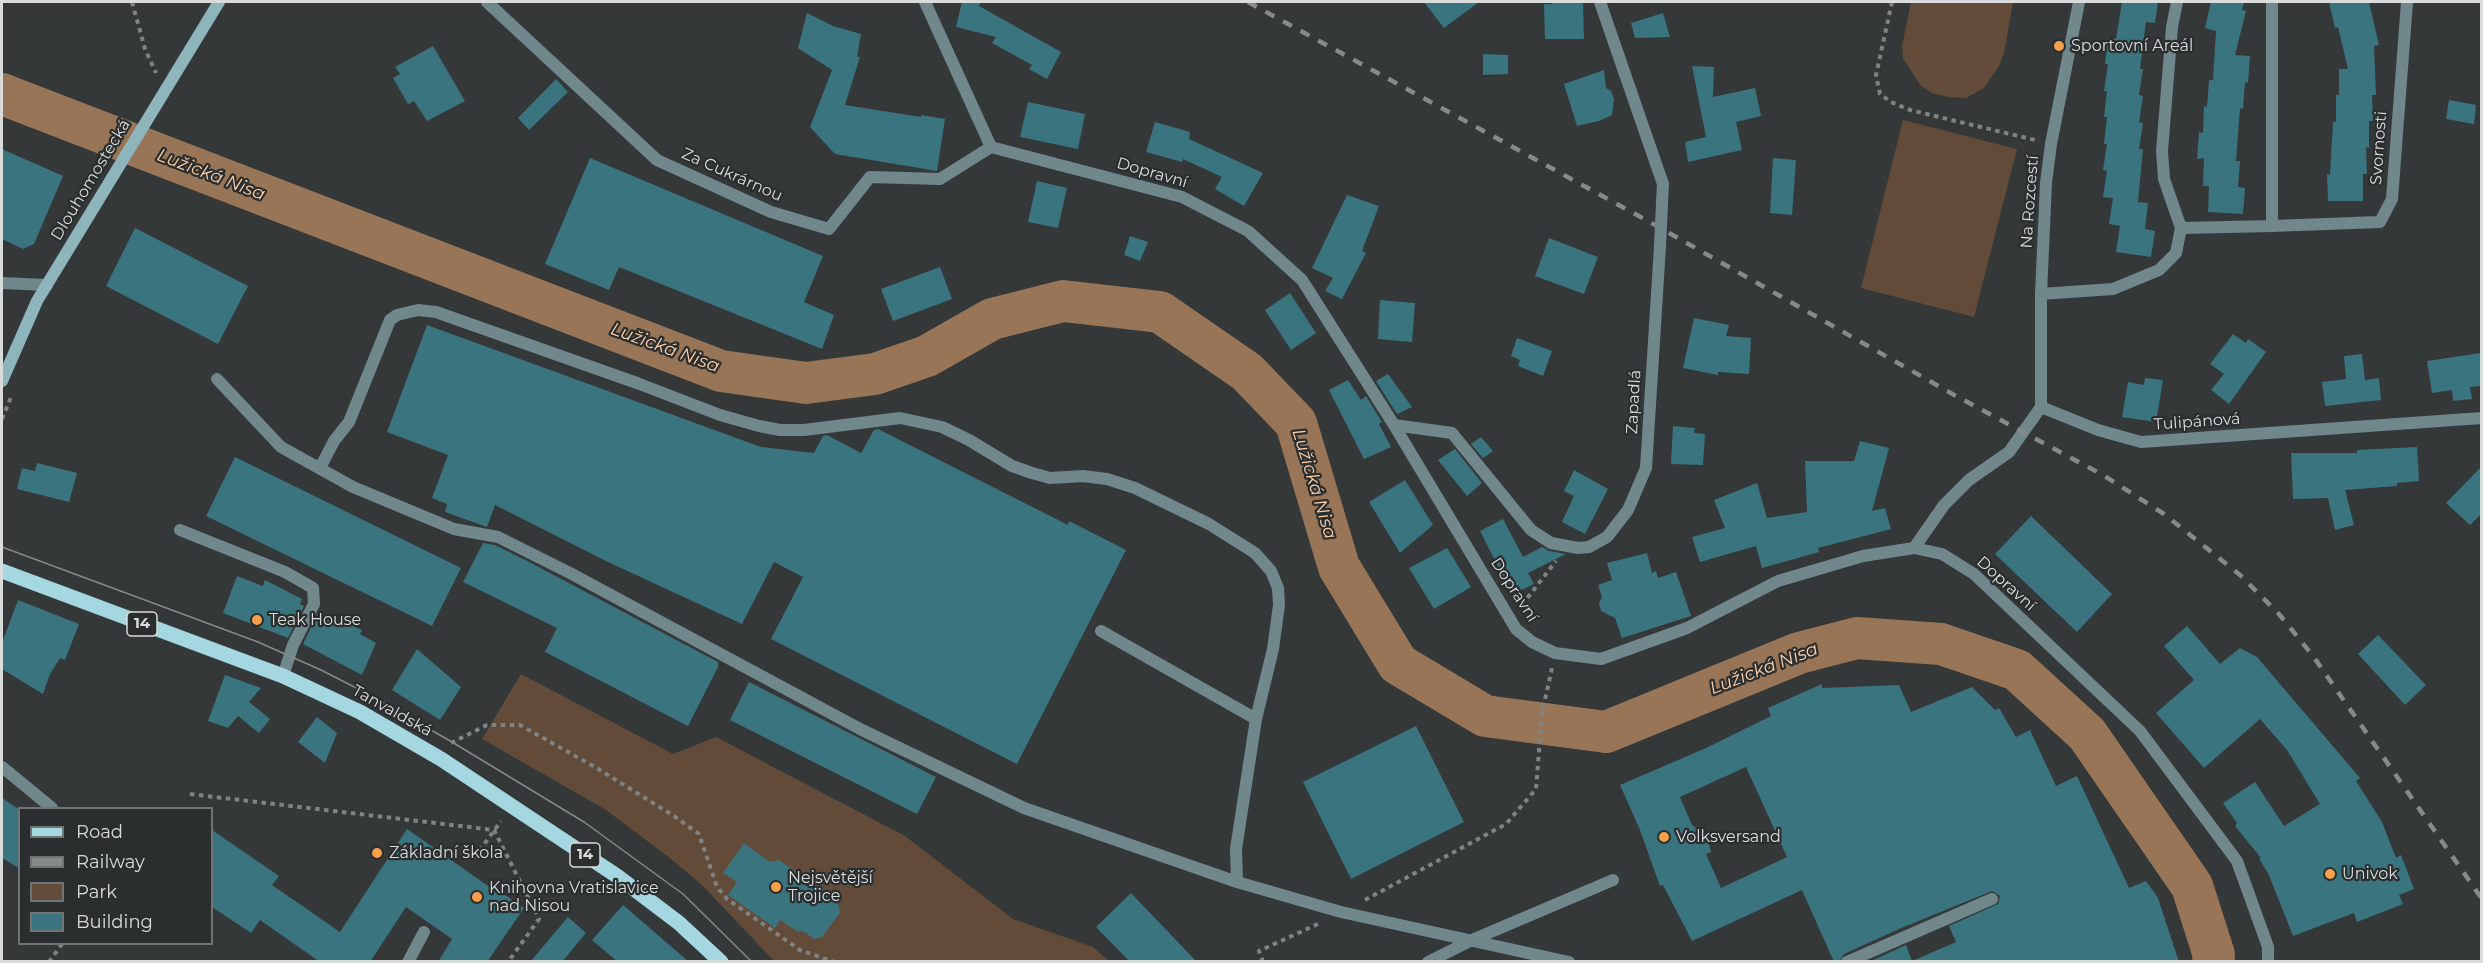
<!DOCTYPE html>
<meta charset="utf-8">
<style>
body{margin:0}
#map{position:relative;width:2483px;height:963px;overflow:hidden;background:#343839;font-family:Montserrat,sans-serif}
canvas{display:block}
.frame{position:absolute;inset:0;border:3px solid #dadcdc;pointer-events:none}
.legend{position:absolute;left:18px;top:807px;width:195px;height:138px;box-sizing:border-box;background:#2a2e2f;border:2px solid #707474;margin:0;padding:8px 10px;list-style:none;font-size:18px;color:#dadcdc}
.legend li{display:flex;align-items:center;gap:12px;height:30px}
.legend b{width:30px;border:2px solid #707474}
</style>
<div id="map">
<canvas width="2483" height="963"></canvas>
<div class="frame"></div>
<ul class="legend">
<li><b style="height:8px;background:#a5d7e1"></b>Road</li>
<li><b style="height:8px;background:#878a8a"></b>Railway</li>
<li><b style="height:16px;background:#624b38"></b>Park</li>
<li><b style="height:16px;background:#3a747f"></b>Building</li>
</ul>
</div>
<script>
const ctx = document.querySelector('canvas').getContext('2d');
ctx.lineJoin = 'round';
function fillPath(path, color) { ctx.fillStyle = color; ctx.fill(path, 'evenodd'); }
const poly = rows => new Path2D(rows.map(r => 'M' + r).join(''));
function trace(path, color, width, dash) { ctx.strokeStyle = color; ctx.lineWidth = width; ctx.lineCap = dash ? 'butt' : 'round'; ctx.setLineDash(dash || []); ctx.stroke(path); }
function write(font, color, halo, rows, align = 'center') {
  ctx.font = font + ' Montserrat,sans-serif'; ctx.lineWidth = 4.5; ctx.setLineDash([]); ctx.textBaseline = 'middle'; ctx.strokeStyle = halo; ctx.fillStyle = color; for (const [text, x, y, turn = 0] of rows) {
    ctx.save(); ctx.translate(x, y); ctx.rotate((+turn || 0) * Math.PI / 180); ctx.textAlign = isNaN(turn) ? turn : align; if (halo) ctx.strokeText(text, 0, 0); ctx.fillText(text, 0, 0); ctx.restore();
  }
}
fillPath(poly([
 [1911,2,2013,2,2004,53,1999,66,1984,88,1966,98,1948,97,1932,93,1920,85,1903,58,1902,46],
 [1903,120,2017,149,1974,317,1861,288],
 [521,674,673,754,716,737,905,836,1013,919,1093,947,1109,961,774,961,702,885,671,859,606,810,482,739]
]), '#624b38');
trace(poly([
 [2,94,721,371,806,383,875,374,927,356,992,319,1063,301,1160,312,1247,372,1296,423,1339,567,1398,664,1485,716,1606,732,1799,653,1857,638,1941,644,2017,670,2087,734,2192,886,2214,955,2213,962]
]), '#987556', 42);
fillPath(poly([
 [962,2,981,2,979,6,1061,52,1047,79,1029,69,1032,65,992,43,996,37,956,27],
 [1424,2,1479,2,1444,28],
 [1552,2,1583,2,1584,39,1545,39,1544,4,1552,4],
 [2122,2,2158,2,2155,23,2146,22,2140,69,2143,69,2139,95,2143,96,2139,122,2143,123,2139,149,2143,149,2138,202,2148,203,2145,229,2155,231,2151,257,2116,252,2120,226,2109,224,2113,198,2103,197,2107,171,2103,170,2107,144,2104,144,2107,117,2104,117,2107,91,2104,91,2108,64,2105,64,2108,38,2116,39],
 [2211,2,2244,2,2242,10,2246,11,2235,55,2250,56,2248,83,2245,82,2243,109,2240,108,2236,161,2240,161,2238,187,2245,188,2243,214,2208,212,2209,186,2203,186,2204,158,2197,159,2199,132,2203,133,2204,106,2207,107,2209,80,2213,80,2216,31,2205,28],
 [2329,2,2369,2,2379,45,2374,46,2376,95,2372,95,2373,121,2369,121,2369,148,2366,147,2367,174,2363,174,2363,201,2328,201,2327,174,2330,175,2333,122,2336,122,2336,95,2339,95,2339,69,2348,69,2338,27,2335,28],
 [807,13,833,26,861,34,857,57,860,57,845,105,921,117,921,115,945,119,937,171,835,154,810,127,832,70,798,48],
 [1663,13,1670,37,1635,38,1631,23],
 [433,46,465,101,427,121,414,101,408,104,393,78,400,74,395,67],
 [1483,54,1508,55,1508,74,1483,75],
 [1692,66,1714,67,1713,97,1755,88,1761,116,1736,122,1742,150,1688,162,1685,142,1706,137],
 [1604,70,1606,88,1611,91,1614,99,1612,115,1599,121,1577,126,1564,84],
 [556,79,568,92,529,130,518,118],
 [2449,100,2476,105,2474,124,2446,119],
 [1028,102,1085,114,1078,149,1020,137],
 [1155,122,1190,132,1189,139,1263,173,1244,206,1215,189,1222,177,1183,159,1182,162,1146,152],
 [2,149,63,176,34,244,23,249,2,239],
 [590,158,823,256,804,302,834,315,822,349,619,267,609,290,545,264],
 [1773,158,1796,160,1792,215,1770,213],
 [1037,181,1067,188,1058,228,1028,222],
 [1347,195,1379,206,1362,251,1366,253,1342,299,1325,291,1333,278,1312,268],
 [135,228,248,286,218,344,106,286],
 [1130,236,1148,242,1140,261,1124,255],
 [1549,238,1598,257,1584,294,1535,276],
 [940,267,952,299,893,321,881,289],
 [1290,293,1316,333,1291,350,1265,310],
 [1380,300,1415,303,1412,342,1378,339],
 [1694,318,1729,325,1726,336,1751,338,1749,374,1718,372,1718,375,1683,368],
 [427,325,761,447,814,453,823,436,827,435,861,453,874,430,878,429,1068,525,1069,521,1126,550,1017,764,771,639,803,577,774,562,742,624,608,562,495,505,487,527,445,512,447,504,432,498,448,455,387,432],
 [2233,334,2246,343,2248,339,2266,352,2229,404,2211,390,2224,374,2210,364],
 [1517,338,1552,351,1543,376,1518,366,1520,360,1511,356],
 [2481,353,2481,386,2470,387,2472,399,2453,401,2452,390,2432,393,2427,361],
 [2362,354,2365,380,2379,378,2381,400,2325,406,2322,382,2346,379,2344,356],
 [1388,374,1412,407,1397,414,1376,381],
 [2145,378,2163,380,2156,422,2122,417,2128,382,2144,385],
 [1348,380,1361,400,1366,396,1382,422,1379,424,1391,447,1364,459,1329,390],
 [1673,426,1695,428,1694,433,1705,434,1703,465,1671,464],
 [1481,437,1493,451,1483,458,1471,444],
 [1860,441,1889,448,1872,511,1885,508,1891,529,1818,548,1819,552,1762,568,1756,546,1700,562,1692,537,1725,528,1714,500,1757,483,1767,518,1807,512,1805,461,1854,461],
 [2417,447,2419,481,2397,483,2397,486,2345,490,2354,525,2335,530,2328,498,2293,499,2291,453,2357,453,2357,450],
 [1455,449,1482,483,1467,496,1438,460],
 [235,457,461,568,432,626,206,516],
 [37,463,77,473,69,502,17,489,22,468,35,471],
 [2481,467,2481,514,2470,525,2446,503],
 [1574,470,1608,489,1585,534,1562,522,1574,496,1564,491],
 [1405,480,1433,525,1400,553,1369,502],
 [2031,516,2112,594,2077,632,1995,554],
 [1503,519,1523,557,1542,547,1549,551,1566,554,1528,573,1534,584,1515,593,1510,583,1507,584,1480,531],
 [483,543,495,545,531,563,718,662,718,667,688,726,545,652,557,628,463,582],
 [1447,548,1471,587,1434,609,1409,568],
 [1647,553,1652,573,1656,571,1658,578,1676,572,1691,616,1622,638,1615,618,1601,611,1599,603,1602,597,1598,585,1612,580,1607,563],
 [237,576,263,586,265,580,302,599,300,604,304,606,288,638,223,613],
 [18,600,79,624,65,660,60,658,50,674,43,694,2,669,2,643],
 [318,613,345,627,347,623,362,630,360,634,376,643,362,675,303,644],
 [2187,626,2220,664,2240,648,2257,657,2360,778,2356,781,2382,822,2396,858,2401,855,2414,889,2399,895,2403,904,2357,922,2354,913,2293,936,2268,873,2259,859,2261,858,2235,826,2237,823,2223,803,2255,782,2284,826,2320,804,2287,750,2260,719,2204,768,2156,713,2194,680,2164,646],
 [2378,635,2426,685,2405,705,2358,654],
 [417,649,461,687,440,720,392,690],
 [225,675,261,688,249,702,270,719,259,733,238,716,228,728,208,721],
 [749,682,936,777,917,814,730,720],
 [1822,684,1822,688,1899,685,1911,712,1972,687,1995,710,1999,708,2016,737,2030,730,2056,786,2077,776,2129,888,2146,881,2158,898,2179,962,1869,962,1906,945,1912,961,1956,942,1949,926,1998,904,2000,896,1992,891,1899,929,1844,954,1839,962,1834,962,1802,890,1692,941,1663,885,1660,886,1640,830,1620,785,1706,748,1771,716,1768,708],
 [1746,767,1787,857,1721,888,1706,854,1711,852,1707,836,1692,825,1680,797],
 [317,717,337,733,325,763,298,742],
 [1416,726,1464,822,1351,879,1303,782],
 [2,798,20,810,20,869,2,858],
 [407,829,498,893,499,891,524,908,487,962,438,962,452,939,406,907,370,962,320,962,260,920,251,933,212,907,212,830,279,876,272,885,340,932],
 [744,843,770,862,779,860,826,892,827,896,839,905,840,913,822,937,814,939,803,931,798,932,780,920,775,928,728,895,737,882,723,873],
 [1131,893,1197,962,1130,962,1096,927],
 [623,905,689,962,618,962,592,940],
 [568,917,586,933,562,962,530,962]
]), '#3a747f');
trace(poly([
 [132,2,145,49,156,73],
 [1892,2,1876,75,1880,94,1891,102,1910,110,2035,140],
 [2,419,12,395],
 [1522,605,1556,561],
 [451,743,487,725,520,725,595,767,674,816,699,834,717,887,727,899,800,950,834,962],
 [190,794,494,830,539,919,508,962],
 [474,858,501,821],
 [1365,900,1506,824,1536,789,1542,713,1552,668],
 [49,962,62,944],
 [1263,962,1259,951,1318,924]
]), '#808383', 4, [4.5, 4.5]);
trace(poly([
 [2,283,47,285],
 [217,379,281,447,353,487,454,529,498,537,570,573,862,730,1024,808,1237,882],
 [320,468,334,441,349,422,390,320,397,315,418,310,436,312,637,383,720,415,759,426,780,430,804,430,900,418,942,427,969,440,1012,466,1032,473,1050,478,1083,476,1107,479,1135,488,1209,524,1255,553,1271,571,1278,588,1279,605,1273,649,1256,719],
 [180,530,285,572,313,588,314,604,293,645,283,676],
 [1101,631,1256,719,1236,849,1237,882,1341,912,1569,962],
 [408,962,424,932],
 [1428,962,1472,940,1613,880],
 [1847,962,1992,899]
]), '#70878c', 12);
trace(poly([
 [487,2,657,160,771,212,829,229,870,177,940,179,991,147],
 [925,2,991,147],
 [1600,2,1663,184,1662,203],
 [2272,2,2272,226,2380,222,2392,199,2407,2],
 [991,147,1182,197,1248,231,1302,280,1394,425,1516,629,1532,642,1555,653,1601,659,1687,628,1778,581,1863,556,1914,548,1942,554,1974,574,2140,731,2237,861,2268,947,2268,962],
 [2181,228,2272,226],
 [2041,294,2113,289,2159,270,2176,253,2181,228,2164,179,2162,151,2172,27,2177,2],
 [2041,407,2098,430,2141,442,2482,418],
 [2041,407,2041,294,2046,183,2051,144,2079,2],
 [1394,425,1452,433,1531,530,1551,543,1578,548,1589,547,1607,537,1628,510,1646,468,1660,246],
 [1914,548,1944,505,1969,480,2009,452,2041,407],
 [2,767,52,808]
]), '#70878c', 12);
trace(poly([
 [2,381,37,301,219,2]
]), '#8eb4bc', 12);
trace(poly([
 [2,571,283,676,360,712,441,759,617,876,679,923,721,962]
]), '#a5d7e1', 15);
trace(poly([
 [2,547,258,642,321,670,370,695,452,742,584,822,683,894,752,962]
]), '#878a8a', 1.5);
trace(poly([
 [1248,2,1648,221,1956,396,2103,475,2164,514,2240,575,2279,614,2313,656,2482,899]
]), '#878a8a', 4.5, [10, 10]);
trace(poly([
 [1660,246,1662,203]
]), '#70878c', 12);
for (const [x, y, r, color] of [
 [2059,46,6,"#f8a04b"],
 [257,620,6,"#f8a04b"],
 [1664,837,6,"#f8a04b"],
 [377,853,6,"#f8a04b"],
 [2330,874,6,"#f8a04b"],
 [776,887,6,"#f8a04b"],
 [477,897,6,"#f8a04b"]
]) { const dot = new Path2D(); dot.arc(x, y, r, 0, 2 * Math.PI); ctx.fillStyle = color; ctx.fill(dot); trace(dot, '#2a2e2f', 2); }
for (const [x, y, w] of [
 [142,624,30],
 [585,855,30]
]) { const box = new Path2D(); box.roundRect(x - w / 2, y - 12, w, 24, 4.5); ctx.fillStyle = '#2a2e2f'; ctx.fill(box); trace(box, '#dadcdc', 1.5); }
write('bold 15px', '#dadcdc', null, [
 ["14",142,624],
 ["14",585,855]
]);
write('16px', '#dadcdc', '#2a2e2f', [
 ["Sportovní Areál",2071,46],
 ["Teak House",269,620],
 ["Volksversand",1676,837],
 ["Základní škola",389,853],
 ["Univok",2342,874],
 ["Nejsvětější",788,878],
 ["Trojice",788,896],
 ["Knihovna Vratislavice",489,888],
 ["nad Nisou",489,906]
], 'left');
write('16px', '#dadcdc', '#2a2e2f', [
 ["Svornosti",2379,148,-86],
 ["Dopravní",1152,173,16],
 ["Za Cukrárnou",732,175,24],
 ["Dlouhomostecká",91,180,-59],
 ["Na Rozcestí",2030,202,-86],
 ["Zapadlá",1634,402,-87],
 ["Tulipánová",2197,422,-4],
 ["Dopravní",2006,584,42],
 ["Dopravní",1514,590,57],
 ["Tanvaldská",392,711,29]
]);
write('italic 18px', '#fdcea7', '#2a2e2f', [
 ["Lužická Nisa",211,175,21],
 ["Lužická Nisa",665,348,20],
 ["Lužická Nisa",1314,484,73],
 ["Lužická Nisa",1764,669,-21]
]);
</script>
